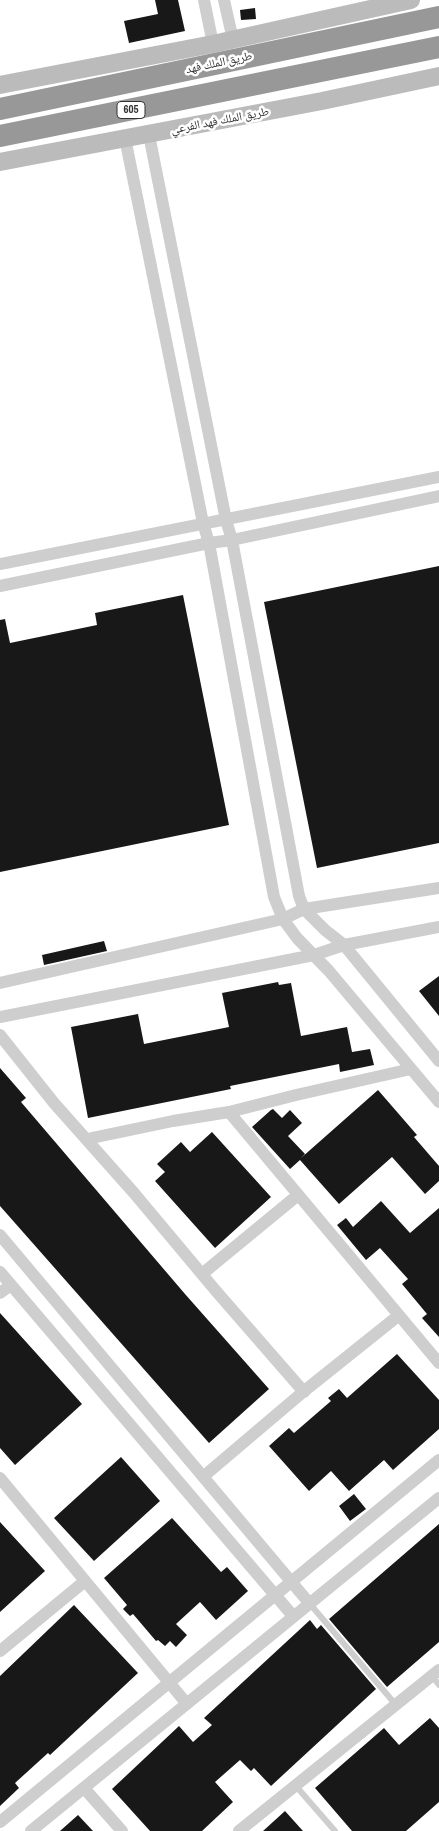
<!DOCTYPE html>
<meta charset="utf-8">
<style>
body{margin:0}
canvas{display:block;background:#fff}
</style>
<canvas width="439" height="1831"></canvas>
<script>
const ctx = document.querySelector('canvas').getContext('2d');
ctx.lineJoin = 'round';
function fillPath(path, color) { ctx.fillStyle = color; ctx.fill(path, 'evenodd'); }
const poly = rows => new Path2D(rows.map(r => 'M' + r).join(''));
function trace(path, color, width, dash) { ctx.strokeStyle = color; ctx.lineWidth = width; ctx.lineCap = dash ? 'butt' : 'round'; ctx.setLineDash(dash || []); ctx.stroke(path); }
function write(font, color, halo, rows, align = 'center') {
  ctx.font = font + ' "Archivo Narrow","Noto Naskh Arabic",sans-serif'; ctx.lineWidth = 5; ctx.setLineDash([]); ctx.textBaseline = 'middle'; ctx.strokeStyle = halo; ctx.fillStyle = color; for (const [text, x, y, turn = 0] of rows) {
    ctx.save(); ctx.translate(x, y); ctx.rotate((+turn || 0) * Math.PI / 180); ctx.textAlign = isNaN(turn) ? turn : align; if (halo) ctx.strokeText(text, 0, 0); ctx.fillText(text, 0, 0); ctx.restore();
  }
}
fillPath(poly([
 [155,0,178,0,185,31,129,43,124,21,158,14],
 [255,8,256,19,241,20,240,10],
 [439,566,439,843,317,868,264,602],
 [183,595,229,825,0,872,0,620,5,619,10,643,97,625,95,613],
 [104,941,107,951,44,965,42,955],
 [439,976,439,1016,419,991],
 [278,982,279,985,291,983,301,1036,347,1027,352,1052,370,1049,374,1065,340,1072,339,1064,230,1086,231,1089,88,1118,71,1027,138,1014,144,1044,229,1027,222,993],
 [0,1068,26,1098,21,1102,185,1294,269,1389,209,1443,0,1206],
 [378,1090,417,1135,414,1137,439,1166,439,1181,425,1194,392,1157,339,1204,300,1160,290,1169,252,1127,271,1110,273,1109,282,1118,290,1110,302,1123,288,1136,305,1154,301,1158],
 [212,1132,271,1197,215,1248,155,1181,165,1172,157,1164,181,1142,190,1152],
 [381,1201,410,1233,439,1208,439,1337,422,1318,427,1314,402,1284,408,1279,380,1248,366,1260,337,1225,346,1218,353,1227],
 [0,1313,82,1404,15,1465,0,1448],
 [397,1354,439,1400,439,1429,393,1470,384,1460,349,1491,331,1471,309,1491,269,1446,289,1428,294,1433,331,1401,328,1398,339,1389,347,1398],
 [121,1457,160,1501,94,1561,54,1518],
 [354,1494,366,1509,350,1521,339,1506],
 [172,1518,221,1572,227,1567,248,1591,216,1620,200,1602,176,1624,187,1635,176,1647,170,1641,165,1646,158,1640,156,1641,133,1614,130,1616,123,1609,127,1605,104,1578],
 [0,1522,45,1571,0,1612],
 [439,1524,439,1642,387,1687,329,1619],
 [74,1605,138,1673,50,1755,48,1753,15,1783,19,1788,0,1806,0,1676],
 [310,1620,317,1629,321,1625,376,1689,271,1786,254,1768,251,1771,240,1760,215,1782,233,1802,202,1831,150,1831,112,1789,179,1726,193,1742,212,1725,204,1718],
 [430,1718,439,1728,439,1802,406,1831,352,1831,315,1788,384,1728,399,1745],
 [285,1811,303,1831,263,1831],
 [78,1815,93,1831,60,1831]
]), '#181818');
trace(poly([
 [310,1604,396,1705],
 [432,1676,439,1685],
 [295,1785,335,1831]
]), '#cecece', 6);
trace(poly([
 [204,0,213,44],
 [224,0,233,40],
 [149,135,226,520,232,540,299,896,304,909,325,930,344,945,439,1061],
 [125,138,203,523,209,543,274,897,283,919,297,938,329,971,439,1102],
 [0,564,439,477],
 [0,586,209,543,232,540,439,496],
 [0,983,283,919,304,909,439,888],
 [0,1017,314,955,344,945,439,927],
 [0,1035,54,1103,134,1193,216,1291,304,1392],
 [229,1112,439,1363],
 [87,1139,173,1121,229,1112,296,1095,411,1069],
 [0,1235,310,1604],
 [0,1272,293,1616],
 [202,1274,298,1195],
 [0,1293,11,1285],
 [204,1476,303,1392,398,1316],
 [0,1478,187,1704],
 [0,1651,85,1581],
 [84,1788,122,1831],
 [0,1822,439,1460],
 [31,1831,439,1498],
 [239,1831,439,1670]
]), '#cecece', 12);
trace(poly([
 [0,85,213,44,411,0],
 [0,162,322,101,439,76]
]), '#bbb', 18);
trace(poly([
 [0,109,439,17],
 [0,136,439,47]
]), '#989898', 22);
for (const [x, y, w] of [
 [131,110,28]
]) { const box = new Path2D(); box.roundRect(x - w / 2, y - 8.5, w, 17, 4); ctx.fillStyle = '#fff'; ctx.fill(box); trace(box, '#313131', 1); }
write('bold 11px', '#313131', null, [
 ["605",131,110]
]);
write('12px', '#313131', '#fff', [
 ["طريق الملك فهد",219,63,-12],
 ["طريق الملك فهد الفرعي",220,121,-11]
]);
</script>
